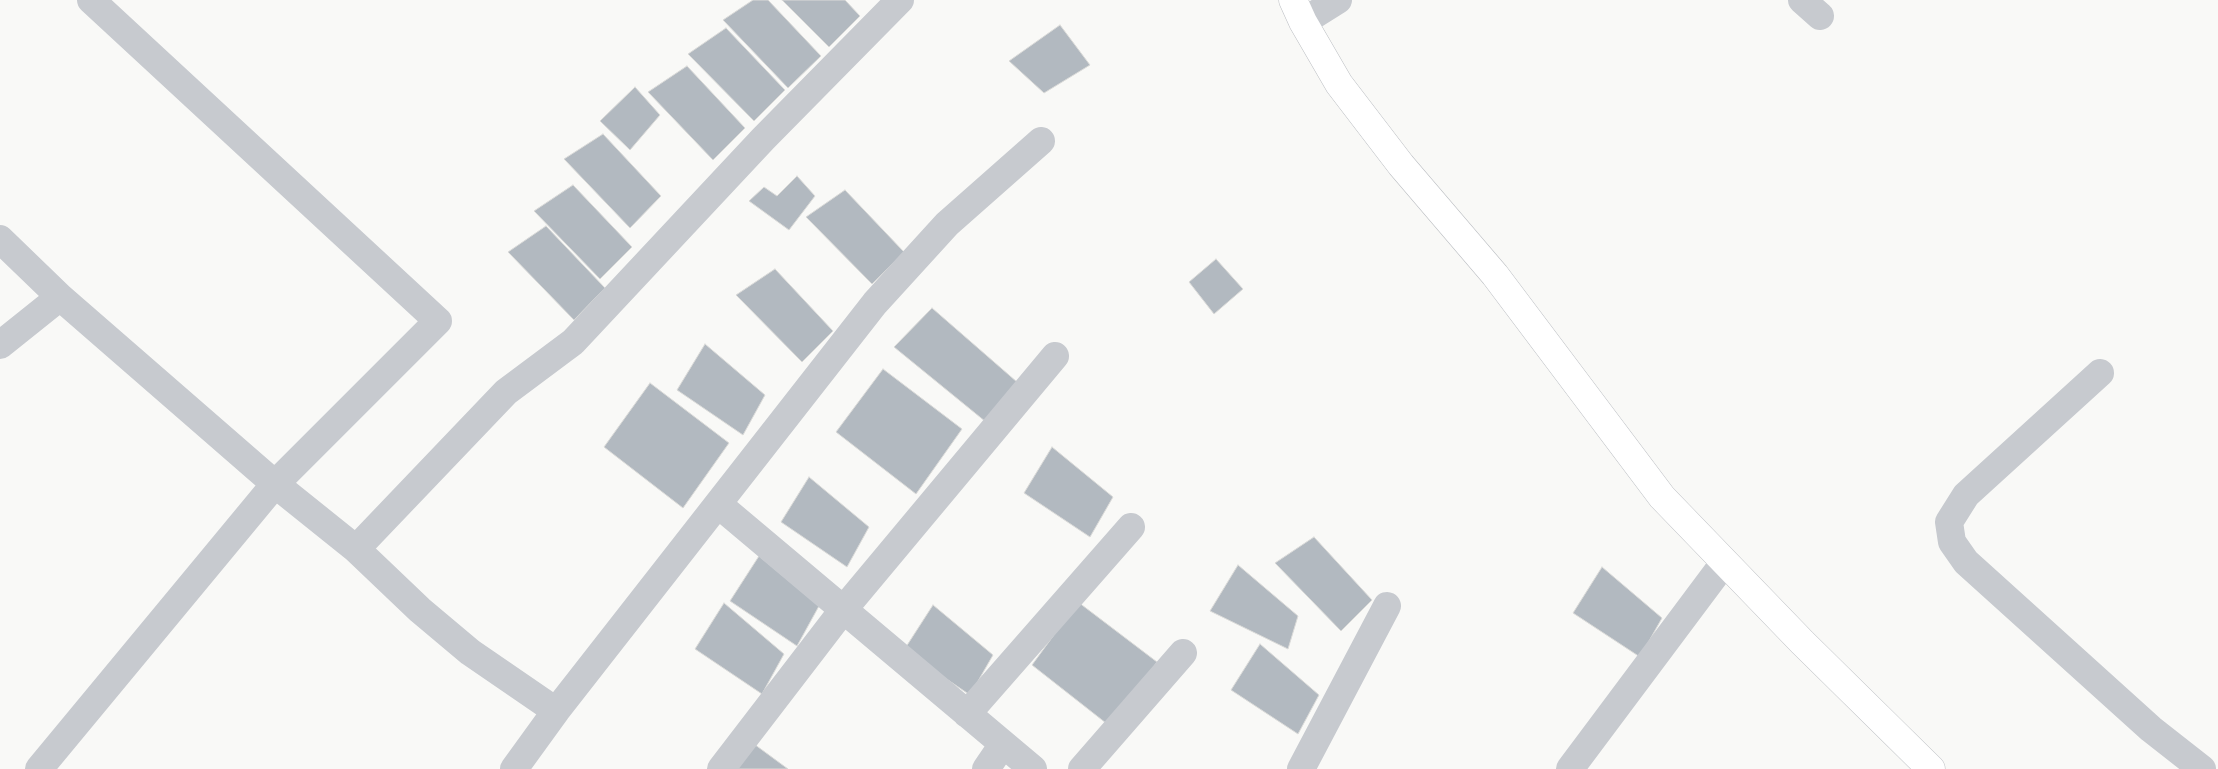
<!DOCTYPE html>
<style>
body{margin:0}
canvas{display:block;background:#f9f9f7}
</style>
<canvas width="2218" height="769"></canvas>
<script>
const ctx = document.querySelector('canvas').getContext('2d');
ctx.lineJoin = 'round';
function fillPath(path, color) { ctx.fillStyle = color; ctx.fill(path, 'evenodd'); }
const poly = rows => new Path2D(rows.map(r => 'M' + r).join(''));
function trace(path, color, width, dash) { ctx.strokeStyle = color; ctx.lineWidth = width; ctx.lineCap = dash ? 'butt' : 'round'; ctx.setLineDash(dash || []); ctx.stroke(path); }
const building = poly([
 [753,0,768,0,821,56,788,88,723,20,753,0],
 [782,0,845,0,860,16,829,47,782,0],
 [1060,25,1090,65,1044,93,1009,61,1060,25],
 [726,28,785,90,754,121,688,54,726,28],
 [687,66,745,128,713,160,648,92,687,66],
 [635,87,660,115,630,150,600,121,635,87],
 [603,134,661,196,630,228,564,159,603,134],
 [797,176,815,196,789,230,749,201,764,187,777,196,797,176],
 [573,185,632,247,600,279,534,211,573,185],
 [845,190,904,252,872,284,806,217,845,190],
 [546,226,605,288,574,320,508,252,546,226],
 [1216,259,1243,289,1214,314,1189,282,1216,259],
 [775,269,833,331,802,362,736,295,775,269],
 [932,308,1017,382,986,422,894,347,932,308],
 [705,344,765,395,743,435,677,390,705,344],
 [883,369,962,429,916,494,836,432,883,369],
 [650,383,729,443,683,508,604,447,650,383],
 [1052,447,1113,497,1090,537,1024,493,1052,447],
 [809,477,869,527,847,567,781,522,809,477],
 [1314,537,1372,600,1341,631,1275,563,1314,537],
 [759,556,819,606,797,646,730,601,759,556],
 [1238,565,1298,616,1288,649,1210,611,1238,565],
 [1602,567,1662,618,1640,657,1573,613,1602,567],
 [1078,602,1157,662,1111,727,1032,665,1078,602],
 [724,603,784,654,762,694,695,649,724,603],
 [933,605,993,655,970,695,904,650,933,605],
 [1260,644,1319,695,1298,734,1231,690,1260,644],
 [754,744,788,769,736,769,754,744]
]);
fillPath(building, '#b2b9c0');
trace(building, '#dbdbd9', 1);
const highway = poly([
 [1293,0,1303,22,1339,84,1401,165,1495,275,1662,497,1802,642,1931,769]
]);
trace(highway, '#bbbec2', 29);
trace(poly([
 [1802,0,1820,16],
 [1303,22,1338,0],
 [0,239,60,297,275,484,356,549,420,610,470,652,556,711],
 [0,345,60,297],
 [2100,373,1966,495,1949,522,1952,542,1966,562,2151,729,2202,769],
 [719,505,1033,769],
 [356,549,506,392,573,342,763,139,900,0],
 [967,714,1131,527],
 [39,769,275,484,438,321,91,0],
 [514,769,556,711,875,303,947,224,1041,141],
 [721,769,843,610,1055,356],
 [986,769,1003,744],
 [1082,769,1183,653],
 [1301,769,1387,606],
 [1570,769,1724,563]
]), '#c7cacf', 28);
trace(highway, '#fff', 28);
</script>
